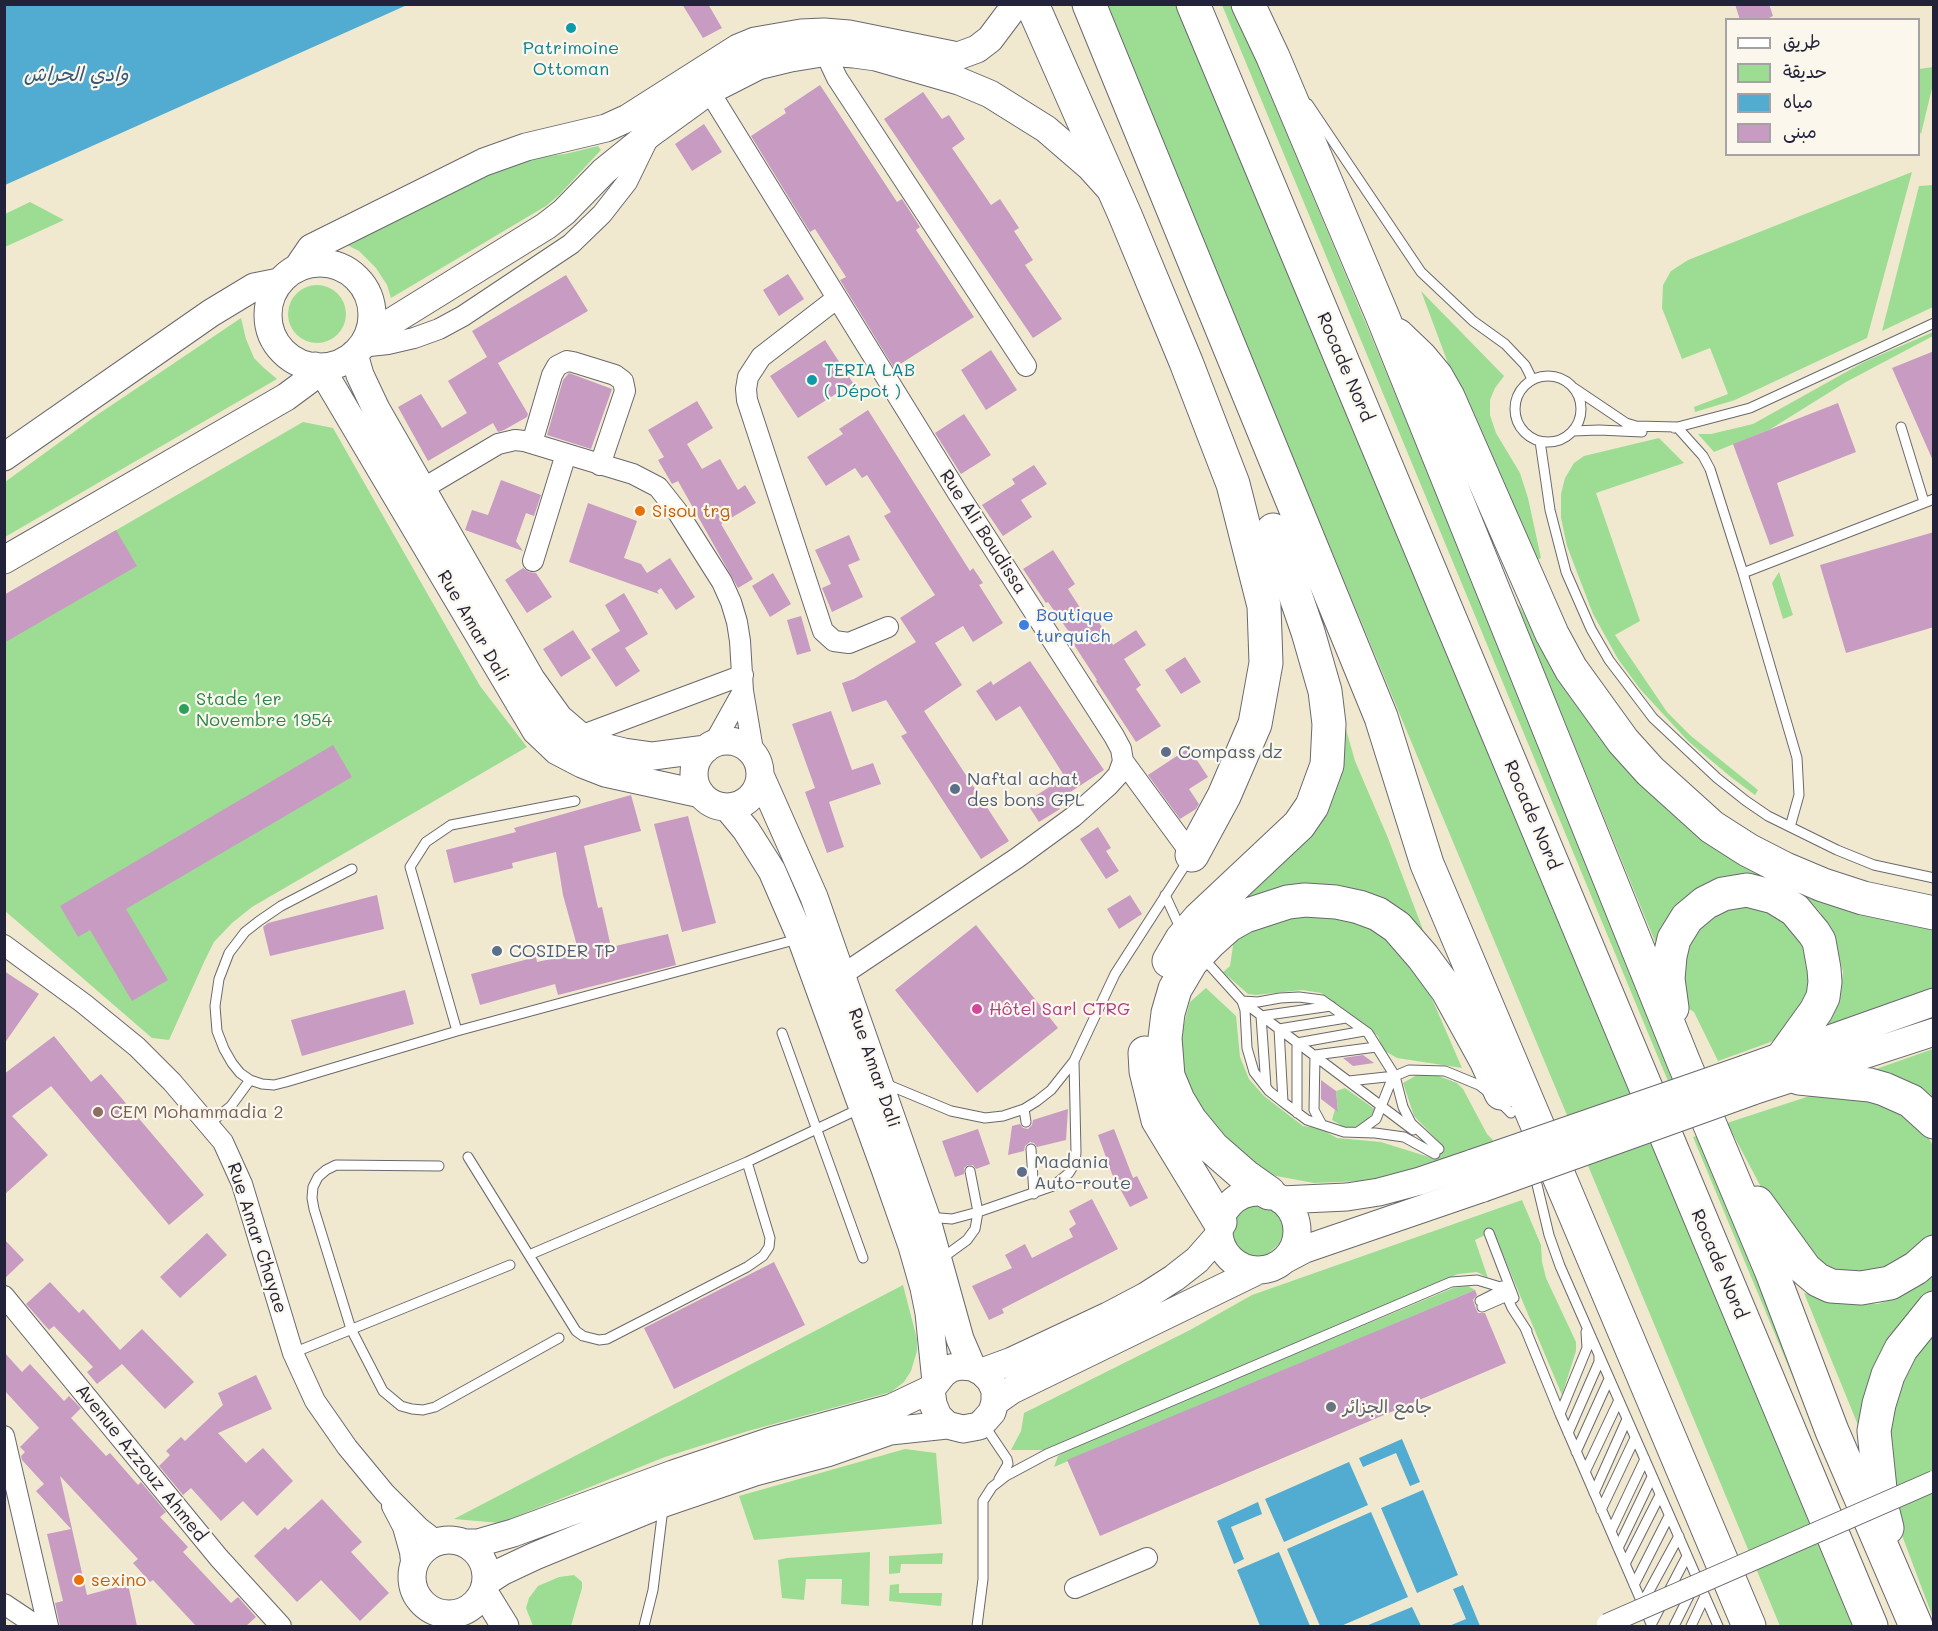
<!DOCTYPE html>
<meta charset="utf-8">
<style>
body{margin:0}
#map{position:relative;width:1938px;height:1631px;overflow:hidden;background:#f0e9cf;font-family:Mali,"Playpen Sans Arabic",sans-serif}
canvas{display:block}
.frame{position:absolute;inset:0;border:6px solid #22223b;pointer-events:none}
.legend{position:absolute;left:1725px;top:18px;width:195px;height:138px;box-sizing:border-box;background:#fbf7ec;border:2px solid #a4a2a5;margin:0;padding:8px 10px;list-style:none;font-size:18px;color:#22223b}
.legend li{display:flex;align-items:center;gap:12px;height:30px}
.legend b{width:30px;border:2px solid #a4a2a5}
</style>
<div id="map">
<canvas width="1938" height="1631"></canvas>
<div class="frame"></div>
<ul class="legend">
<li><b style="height:8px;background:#fff"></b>طريق</li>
<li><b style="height:16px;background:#9ddd93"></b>حديقة</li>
<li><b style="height:16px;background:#52abd0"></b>مياه</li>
<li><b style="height:16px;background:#c89bc2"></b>مبنى</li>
</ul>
</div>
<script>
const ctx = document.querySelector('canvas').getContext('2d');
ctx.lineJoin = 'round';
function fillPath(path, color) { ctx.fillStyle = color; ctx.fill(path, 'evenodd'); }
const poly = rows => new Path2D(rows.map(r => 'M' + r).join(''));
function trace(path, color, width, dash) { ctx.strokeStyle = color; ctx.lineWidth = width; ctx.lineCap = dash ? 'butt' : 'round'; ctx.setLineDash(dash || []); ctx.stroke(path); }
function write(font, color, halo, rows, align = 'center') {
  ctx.font = font + ' Mali,"Playpen Sans Arabic",sans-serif'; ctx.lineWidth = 4.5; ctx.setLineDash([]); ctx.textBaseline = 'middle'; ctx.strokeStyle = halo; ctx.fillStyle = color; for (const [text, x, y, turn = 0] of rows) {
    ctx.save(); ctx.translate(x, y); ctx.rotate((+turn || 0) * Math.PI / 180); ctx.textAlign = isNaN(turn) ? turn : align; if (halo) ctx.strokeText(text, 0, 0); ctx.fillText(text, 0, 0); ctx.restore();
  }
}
fillPath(poly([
 [1104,5,1180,5,1858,1626,1780,1626],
 [1222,5,1233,5,1682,1082,1670,1086],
 [1933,67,1933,84,1921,134,1918,128,1919,69],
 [598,146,601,150,559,195,546,206,391,298,387,285,376,268,359,251,347,245,483,175,538,157,565,154],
 [1912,172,1867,338,1735,400,1695,412,1694,407,1728,394,1710,348,1682,359,1662,308,1663,285,1671,271,1688,260],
 [1933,185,1933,307,1882,331,1919,186],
 [30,202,64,220,5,247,5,214],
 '288 314a29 29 0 1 1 58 0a29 29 0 1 1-58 0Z',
 [1421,291,1504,376,1495,388,1490,400,1490,415,1496,433,1520,473,1528,498,1541,558,1531,563,1464,406],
 [241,318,246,339,254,358,264,368,277,379,5,537,5,482,97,415],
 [1933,332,1933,336,1846,382,1769,430,1714,452,1698,434,1711,434,1753,424,1864,362],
 [303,422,333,428,480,686,527,747,252,907,232,923,214,942,205,960,169,1040,152,1038,5,911,4,595],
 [1659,438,1684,463,1596,493,1640,621,1615,635,1667,712,1691,736,1758,790,1755,795,1732,778,1688,741,1640,689,1618,659,1593,614,1567,546,1561,518,1561,494,1565,478,1574,463,1584,456],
 [1779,572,1793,615,1783,619,1772,583],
 [1516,603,1520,607,1575,704,1613,753,1775,878,1747,874,1687,896,1679,905,1656,944],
 [1335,690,1355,761,1388,838,1425,935,1396,911,1232,908,1284,861],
 [1806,896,1868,915,1933,930,1933,991,1822,1030,1841,986,1843,972,1832,933,1820,912],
 [1747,904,1791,917,1818,978,1779,1039,1718,1061,1694,1012,1686,1007,1682,978,1686,950,1695,930,1722,908],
 [1325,913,1380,930,1420,971,1462,1068,1397,1058,1383,1050,1378,1036,1321,993,1302,990,1256,995,1248,994,1223,972,1230,966,1234,939,1276,918],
 [1206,988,1236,1016,1240,1057,1249,1079,1264,1096,1303,1126,1319,1128,1337,1138,1381,1142,1432,1158,1442,1145,1414,1116,1403,1083,1417,1075,1436,1075,1457,1083,1463,1089,1487,1134,1492,1139,1496,1147,1395,1176,1363,1181,1314,1183,1271,1175,1223,1147,1184,1078,1180,1053,1182,1033,1186,1016,1190,1002],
 [1933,1049,1933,1098,1922,1090,1859,1075],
 [1345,1088,1376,1110,1363,1124,1351,1128,1344,1127,1332,1120,1335,1109,1338,1111,1336,1091],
 [1828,1090,1883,1098,1924,1129,1933,1146,1933,1235,1925,1247,1889,1272,1849,1275,1812,1258,1786,1234,1727,1123],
 [1703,1134,1838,1486,1693,1137],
 [1522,1200,1541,1245,1542,1262,1546,1278,1576,1342,1576,1351,1562,1395,1493,1231,1475,1240,1488,1278,1477,1272,1458,1274,1045,1450,1011,1450,1021,1431,1024,1413,1190,1330,1252,1295],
 [1260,1203,1280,1209,1286,1224,1285,1231,1278,1245,1266,1255,1256,1259,1246,1258,1237,1253,1230,1243,1233,1224,1237,1216,1248,1207],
 [1933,1273,1933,1293,1860,1430,1804,1293,1849,1304,1878,1304,1897,1297],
 [903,1285,917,1339,917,1351,911,1371,904,1382,891,1392,748,1431,665,1457,500,1523,454,1519],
 [1468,1286,1475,1290,1054,1467,1058,1456,1074,1446,1453,1288],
 [1933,1320,1933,1618,1900,1530,1884,1430,1900,1371],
 [905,1449,936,1453,942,1524,754,1540,739,1496],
 [870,1552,869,1606,841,1604,842,1579,806,1579,804,1600,782,1598,778,1560,787,1558],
 [943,1553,942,1564,901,1564,900,1573,889,1574,889,1556],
 [574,1575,582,1582,582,1588,571,1626,533,1626,526,1608,529,1598,538,1586,559,1577],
 [899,1584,899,1593,942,1593,941,1606,889,1601,890,1585]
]), '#9ddd93');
fillPath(poly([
 [5,4,407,4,407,5,5,185],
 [1402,1439,1420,1482,1410,1486,1396,1453,1363,1467,1359,1458],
 [1349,1462,1368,1505,1284,1542,1265,1499],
 [1423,1490,1458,1575,1417,1593,1381,1508],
 [1258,1502,1262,1514,1231,1527,1244,1559,1234,1564,1217,1521],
 [1371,1512,1408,1597,1341,1626,1320,1626,1287,1549],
 [1279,1552,1310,1626,1260,1626,1237,1570],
 [1463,1585,1480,1626,1449,1626,1466,1619,1453,1589],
 [1412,1607,1421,1626,1366,1626]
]), '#52abd0');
fillPath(poly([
 [682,4,708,4,722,28,703,38],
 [1735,4,1769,4,1773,16,1765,20,1740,20],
 [820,85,897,202,902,199,920,227,916,230,974,317,894,368,840,280,846,277,815,229,810,232,751,136,786,113,784,109],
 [923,92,942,119,949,115,965,139,952,148,991,205,1000,199,1019,228,1014,231,1033,260,1025,265,1062,319,1033,338,884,119],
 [704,124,722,152,692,171,675,144],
 [788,274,804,299,779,316,763,290],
 [566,275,588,311,498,363,528,414,527,417,504,430,498,432,493,423,428,461,398,407,421,394,442,428,467,413,448,381,487,357,472,331],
 [825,340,853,383,798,418,770,376],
 [991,350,1017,390,986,410,961,370],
 [1934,351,1934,463,1892,368],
 [569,373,612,389,591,449,547,435,563,380],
 [697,401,713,428,687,444,702,469,720,459,738,490,745,485,756,503,721,524,753,579,738,588,678,481,672,484,658,460,664,457,648,430],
 [1838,403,1856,452,1777,483,1794,536,1770,545,1733,444],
 [868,410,970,571,973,568,983,583,979,585,1003,623,973,642,963,626,935,643,962,685,924,711,1009,841,981,859,901,736,907,733,886,700,852,712,842,683,854,679,916,642,900,618,935,595,884,516,891,512,867,475,862,478,855,468,826,486,807,457,843,434,839,429],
 [964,414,991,455,961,474,935,433],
 [1034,465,1047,484,1021,500,1032,517,1003,536,982,505,1015,484,1012,479],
 [501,480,541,495,534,516,526,513,516,541,523,551,465,530,472,510,488,515],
 [588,503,637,521,624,558,641,564,647,573,670,558,695,597,676,610,661,588,657,591,659,594,569,562],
 [116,530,137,566,4,643,4,595],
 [1934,532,1934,627,1846,653,1820,565],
 [849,535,860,560,848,565,863,597,832,612,822,588,831,584,815,550],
 [1053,550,1075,584,1068,589,1088,620,1095,616,1113,645,1136,630,1146,645,1124,659,1141,685,1136,689,1161,726,1136,742,1096,681,1097,680,1067,634,1069,632,1048,602,1046,603,1023,569],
 [523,568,529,572,536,573,552,597,527,613,505,580],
 [773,573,791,604,770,617,752,586],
 [624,593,648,634,625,648,640,671,616,687,591,649,620,631,605,605],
 [801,616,811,651,797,655,787,620],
 [573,630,591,658,561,677,543,649],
 [1185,657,1201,682,1181,694,1165,670],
 [1030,661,1104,770,1055,802,1060,809,1039,822,1026,802,1065,777,1020,706,996,721,976,691,991,681,993,685],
 [831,711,852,770,873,763,881,784,829,802,844,847,827,853,805,792,815,788,792,724],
 [333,745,352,777,126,909,168,980,132,1001,90,930,78,937,60,906],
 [1189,748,1208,777,1189,789,1199,804,1196,809,1180,819,1148,775],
 [631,795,641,831,584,846,598,908,602,907,611,947,668,934,676,965,558,995,555,984,480,1005,471,974,536,957,537,962,579,953,563,895,556,852,512,863,513,868,454,883,446,850,516,832,514,828],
 [688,816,716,923,682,932,654,824],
 [1098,827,1111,848,1106,851,1119,871,1106,879,1080,839],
 [377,895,384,929,270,956,263,927,268,923],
 [1130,895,1142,914,1119,929,1107,909],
 [976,925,1058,1028,977,1093,895,990],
 [4,971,39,994,4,1044],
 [405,990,414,1024,302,1056,291,1020],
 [54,1036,91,1082,101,1074,204,1195,169,1225,51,1086,12,1116,48,1155,4,1195,4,1074],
 [1363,1055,1374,1063,1353,1066,1343,1058],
 [1321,1080,1336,1091,1338,1112,1321,1099],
 [1068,1109,1066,1140,1037,1147,1034,1143,1030,1142,1025,1146,1024,1151,1008,1155,1012,1126,1020,1124,1023,1128,1028,1129,1032,1125,1033,1120],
 [978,1129,990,1164,976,1169,973,1165,968,1165,964,1168,964,1174,955,1177,942,1141],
 [1114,1129,1133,1178,1137,1176,1148,1198,1130,1207,1112,1174,1098,1135],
 [1092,1199,1118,1249,1002,1309,1004,1313,989,1320,972,1286,1012,1268,1005,1255,1025,1244,1032,1258,1073,1237,1069,1229,1076,1224,1069,1211],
 [207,1233,227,1255,180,1298,160,1277],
 [4,1239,24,1260,4,1279],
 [774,1262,805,1325,674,1389,644,1328],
 [50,1282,79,1313,83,1309,120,1350,142,1329,194,1382,165,1409,122,1364,97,1384,87,1372,93,1367,54,1326,49,1330,26,1304],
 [1475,1290,1477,1295,1473,1300,1476,1309,1478,1313,1485,1313,1506,1363,1100,1536,1067,1460],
 [4,1352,22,1372,30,1364,64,1401,69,1396,81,1408,71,1418,106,1456,110,1453,138,1485,141,1482,166,1512,160,1517,188,1547,183,1552,231,1603,238,1597,256,1617,246,1626,196,1626,153,1580,150,1582,133,1563,138,1559,60,1476,87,1595,128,1584,137,1626,60,1626,55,1603,63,1601,47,1534,71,1529,36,1491,44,1484,22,1460,21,1456,25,1452,20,1447,39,1428,4,1390],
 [256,1375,272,1409,218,1433,246,1463,263,1448,293,1481,257,1516,243,1501,221,1521,191,1488,183,1495,159,1466,170,1455,166,1451,181,1437,185,1441,223,1405,218,1393],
 [322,1499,362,1542,351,1552,389,1593,360,1621,321,1580,297,1602,254,1556,285,1527,288,1530]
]), '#c89bc2');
const lane = poly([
 [1308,104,1421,272,1473,321,1505,344,1525,365,1532,379],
 '1515 409a33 33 0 1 1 66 0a33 33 0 1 1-66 0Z',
 [1574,388,1626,423,1636,426,1677,427,1703,456,1710,469,1743,573,1797,758,1799,795,1790,827],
 [1901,427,1924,502],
 [1674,428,1750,408,1934,323],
 [1573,431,1599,430,1642,432],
 [1540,441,1550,510,1566,572,1591,629,1609,660,1653,718,1717,778,1746,801,1768,816,1837,850,1874,865,1934,878],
 [1743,573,1934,499],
 [352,869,281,906,259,921,245,932,229,953,219,979,215,1006,217,1031,224,1049,232,1063,240,1073,250,1080,262,1084,274,1085,286,1082,457,1031,798,939],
 [1165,895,1177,921],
 [1204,959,1242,1001,1413,1130],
 [457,1031,410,867,426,842,451,825,575,801],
 [782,1033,863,1258],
 [1349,1081,1395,1076],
 [886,1084,951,1111,985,1118,1003,1116,1024,1109,1037,1101,1051,1090,1074,1061,1115,974,1189,859],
 [1266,1087,1261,1016,1331,1006],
 [1499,1101,1511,1113],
 [1283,1102,1279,1029,1346,1018],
 [1024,1109,1026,1122],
 [1297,1113,1297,1043,1364,1031],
 [1321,1123,1314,1110,1315,1055,1376,1047],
 [209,1124,231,1106,250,1080],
 [1358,1132,1376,1119,1390,1084,1395,1076,1409,1070,1445,1071,1479,1085,1488,1092],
 [1031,1149,1034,1194],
 [1435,1154,1404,1137,1375,1133,1344,1132,1307,1120,1283,1102,1269,1091,1254,1072,1247,1048,1245,1010,1242,1001,1258,1002,1280,998,1299,997,1322,1000,1368,1033,1395,1076,1403,1107,1411,1123,1439,1149],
 [468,1157,576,1331,583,1336,599,1340,607,1339,747,1267,763,1256,769,1247,770,1238,747,1162],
 [439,1166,336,1165,326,1170,318,1177,313,1187,312,1198,314,1209,351,1329,383,1391,401,1406,412,1409,423,1410,435,1407,559,1338],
 [1534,1172,1549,1235,1560,1266,1718,1626],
 [928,1217,952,1219,978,1212,1053,1186,1069,1173,1075,1163,1076,1152,1074,1061],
 [1489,1233,1514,1298],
 [529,1255,747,1162,861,1108],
 [941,1259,967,1240,975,1229,978,1212,970,1171],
 [1480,1301,1500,1291,1502,1286],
 [1482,1307,1512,1294],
 [1525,1328,1560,1414,1652,1626],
 [293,1353,510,1265],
 [1560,1414,1587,1348,1586,1332],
 [984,1425,1007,1459,1008,1464,999,1479],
 [1568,1433,1599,1362,1599,1355],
 [1576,1452,1609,1379],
 [1585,1472,1619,1400],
 [1594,1493,1627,1419],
 [1601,1510,1635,1438],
 [1611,1531,1645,1459],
 [1618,1548,1652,1477],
 [1625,1564,1660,1495],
 [1634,1585,1669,1516],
 [1642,1604,1679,1536],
 [1651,1625,1686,1558],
 [644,1626,653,1590,663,1508],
 [977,1626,983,1579,983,1501,992,1487,1006,1476,1047,1454,1451,1282,1477,1280,1497,1286,1505,1292,1512,1308,1527,1331],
 [1674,1626,1692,1590],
 [1691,1626,1705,1596]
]);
const street = poly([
 [825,40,829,61,837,78,1026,366],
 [709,91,959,495,1114,736,1121,749,1123,761,1118,775,1108,786,1073,817,1017,858,842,975],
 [836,299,761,357,748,377,746,389,747,400,823,631,834,641,849,643,888,627],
 [360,347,388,344,414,338,439,329,463,316,571,244,602,214,627,182,648,139],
 [532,443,552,375,557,366,567,361,573,362,615,375,623,381,625,391,600,465],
 [422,489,498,444,515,440,524,441,633,474,658,487,677,511,722,582,731,602,737,622,740,641,743,691,754,756],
 [533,561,566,454],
 [580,736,743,675],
 [714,743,743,691],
 [1123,761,1192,855],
 [4,945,83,1003,137,1047,172,1082,223,1142,242,1184,293,1353,315,1401,347,1447,385,1493,420,1528,438,1542],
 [4,1296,219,1558,281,1626],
 [4,1436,48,1626],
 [392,1506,403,1527,410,1552,413,1580],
 [1075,1588,1147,1558],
 [4,1604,37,1626]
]);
const secondary = poly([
 '268 315a52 52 0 1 1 104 0a52 52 0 1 1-104 0Z',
 [298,267,311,248,484,162,526,147,606,128,628,118,738,48,755,41,801,33,824,32,849,34,958,56,977,49,990,39,1011,11,1014,4],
 [367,337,546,226,564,212,604,171,651,133,709,91,758,66,791,58,828,52,854,54,876,57,959,81,990,94,1046,129,1090,167,1108,187],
 [354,354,360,375,376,409,531,679,559,718,580,736,599,746,624,752,653,756,706,749],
 [320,367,536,731,557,751,582,764,605,773,701,794],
 [4,457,211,313,254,287,279,282],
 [4,560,286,397,309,380,315,366],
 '694 774a33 33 0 1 1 66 0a33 33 0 1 1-66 0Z',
 [760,775,814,897,926,1217,960,1339,972,1367],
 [727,807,746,830,772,871,801,938,885,1169,912,1246,924,1288,929,1313,936,1382],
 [1745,1069,1934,1002],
 [1753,1091,1934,1032],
 '1219 1231a39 39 0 1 1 78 0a39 39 0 1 1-78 0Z',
 [1281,1200,1347,1197,1379,1192,1420,1181,1473,1163],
 [1284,1260,1305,1249,1483,1188],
 [961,1366,972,1367,982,1372,990,1380,995,1390,995,1402,992,1412,985,1420,979,1426,963,1429,947,1425,938,1416,933,1404,931,1389,943,1374,951,1368,961,1366],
 [982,1372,1012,1361,1108,1316,1146,1296,1174,1278,1197,1260,1219,1235],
 [995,1402,1012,1390,1259,1270],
 '412 1577a37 37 0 1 1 74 0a37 37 0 1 1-74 0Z',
 [466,1543,478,1543,513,1533,673,1474,771,1441,891,1408,931,1389],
 [486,1582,503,1571,535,1556,664,1503,755,1472,827,1453,890,1431,947,1425],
 [484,1592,505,1626]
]);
const highway = poly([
 [1032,4,1125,215,1186,362,1233,484,1264,606,1266,663,1255,724,1224,796,1192,855],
 [1089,4,1381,717,1427,864,1749,1626],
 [1193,4,1871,1626],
 [1248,4,1273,57,1382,315,1684,1063,1771,1270,1832,1431,1916,1626],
 [1397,335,1421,358,1436,376,1448,397,1552,634,1571,669,1623,741,1650,771,1712,827,1748,850,1785,869,1823,885,1863,898,1934,913],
 [1169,961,1182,939,1199,919,1299,825,1312,806,1327,765,1329,724,1325,691,1308,632,1273,530],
 [1672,1008,1668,979,1670,956,1674,939,1687,918,1705,903,1723,894,1747,890,1774,897,1795,910,1814,933,1819,941,1824,969,1825,982,1823,997,1816,1011,1785,1054],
 [1145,1053,1146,1071,1158,1120,1220,1222],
 [1799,1078,1870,1085,1884,1089,1911,1101,1934,1122],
 [1269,1193,1245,1176,1213,1148,1190,1120,1178,1100,1168,1076,1165,1038,1168,1013,1175,989,1191,962,1210,942,1229,925,1245,916,1288,902,1305,900,1336,902,1359,907,1378,914,1397,927,1423,957,1448,991,1486,1060,1501,1093],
 [1757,1203,1805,1269,1818,1280,1831,1286,1861,1288,1890,1283,1916,1268,1934,1252],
 [1887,1528,1882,1508,1874,1431,1879,1404,1888,1375,1901,1349,1934,1308]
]);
trace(lane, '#6a686f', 11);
trace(street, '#6a686f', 22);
trace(secondary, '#6a686f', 29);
trace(highway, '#6a686f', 35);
trace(lane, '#fff', 9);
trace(street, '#fff', 20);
trace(secondary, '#fff', 27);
trace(highway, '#fff', 33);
const streetBridge = poly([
 [1607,1624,1934,1481]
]);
const secondaryBridge = poly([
 [1473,1163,1745,1069],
 [1483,1188,1753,1091]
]);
trace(streetBridge, '#6a686f', 22, []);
trace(secondaryBridge, '#6a686f', 29, []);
trace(streetBridge, '#fff', 20);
trace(secondaryBridge, '#fff', 27);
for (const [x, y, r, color] of [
 [571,28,6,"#0f9aa8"],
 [812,380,6,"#0f9aa8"],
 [640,511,6,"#e8710a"],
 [1024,625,6,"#3f7fe0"],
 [184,709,6,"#2e9e5b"],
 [1166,752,6,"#5c6f8a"],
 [955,789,6,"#5c6f8a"],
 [497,951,6,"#5c6f8a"],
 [977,1009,6,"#d1479c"],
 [98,1112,6,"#8d6e63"],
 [1022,1172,6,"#5c6f8a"],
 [1331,1407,6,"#6b7280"],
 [79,1580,6,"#e8710a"]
]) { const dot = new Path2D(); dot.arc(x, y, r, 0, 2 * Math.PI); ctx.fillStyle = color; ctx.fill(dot); trace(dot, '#fbf7ec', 2); }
write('18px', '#0d838f', '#fbf7ec', [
 ["Patrimoine",571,48],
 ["Ottoman",571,69],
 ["TERIA LAB",824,370,"left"],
 ["( Dépot )",824,391,"left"]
]);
write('18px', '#22223b', '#fbf7ec', [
 ["Rocade Nord",1345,367,67],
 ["Rue Ali Boudissa",983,532,57],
 ["Rue Amar Dali",473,626,60],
 ["Rocade Nord",1532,815,67],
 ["Rue Amar Dali",874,1068,71],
 ["Rue Amar Chayae",257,1238,72],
 ["Rocade Nord",1719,1264,67],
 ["Avenue Azzouz Ahmed",141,1463,51]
]);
write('18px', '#c56008', '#fbf7ec', [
 ["Sisou trg",652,511],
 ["sexino",91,1580]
], 'left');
write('18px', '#366cbe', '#fbf7ec', [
 ["Boutique",1036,615],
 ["turquich",1036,636]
], 'left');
write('18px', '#27864d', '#fbf7ec', [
 ["Stade 1er",196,699],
 ["Novembre 1954",196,720]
], 'left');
write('18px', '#4e5e75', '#fbf7ec', [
 ["Compass dz",1178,752],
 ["Naftal achat",967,779],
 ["des bons GPL",967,800],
 ["COSIDER TP",509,951],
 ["Madania",1034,1162],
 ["Auto-route",1034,1183]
], 'left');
write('18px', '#b23c85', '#fbf7ec', [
 ["Hôtel Sarl CTRG",989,1009]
], 'left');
write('18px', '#785e54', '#fbf7ec', [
 ["CEM Mohammadia 2",110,1112]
], 'left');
write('18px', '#5b616d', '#fbf7ec', [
 ["جامع الجزائر",1343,1407]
], 'left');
write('italic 20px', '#355977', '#fbf7ec', [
 ["وادي الحراش",76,75]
]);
</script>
